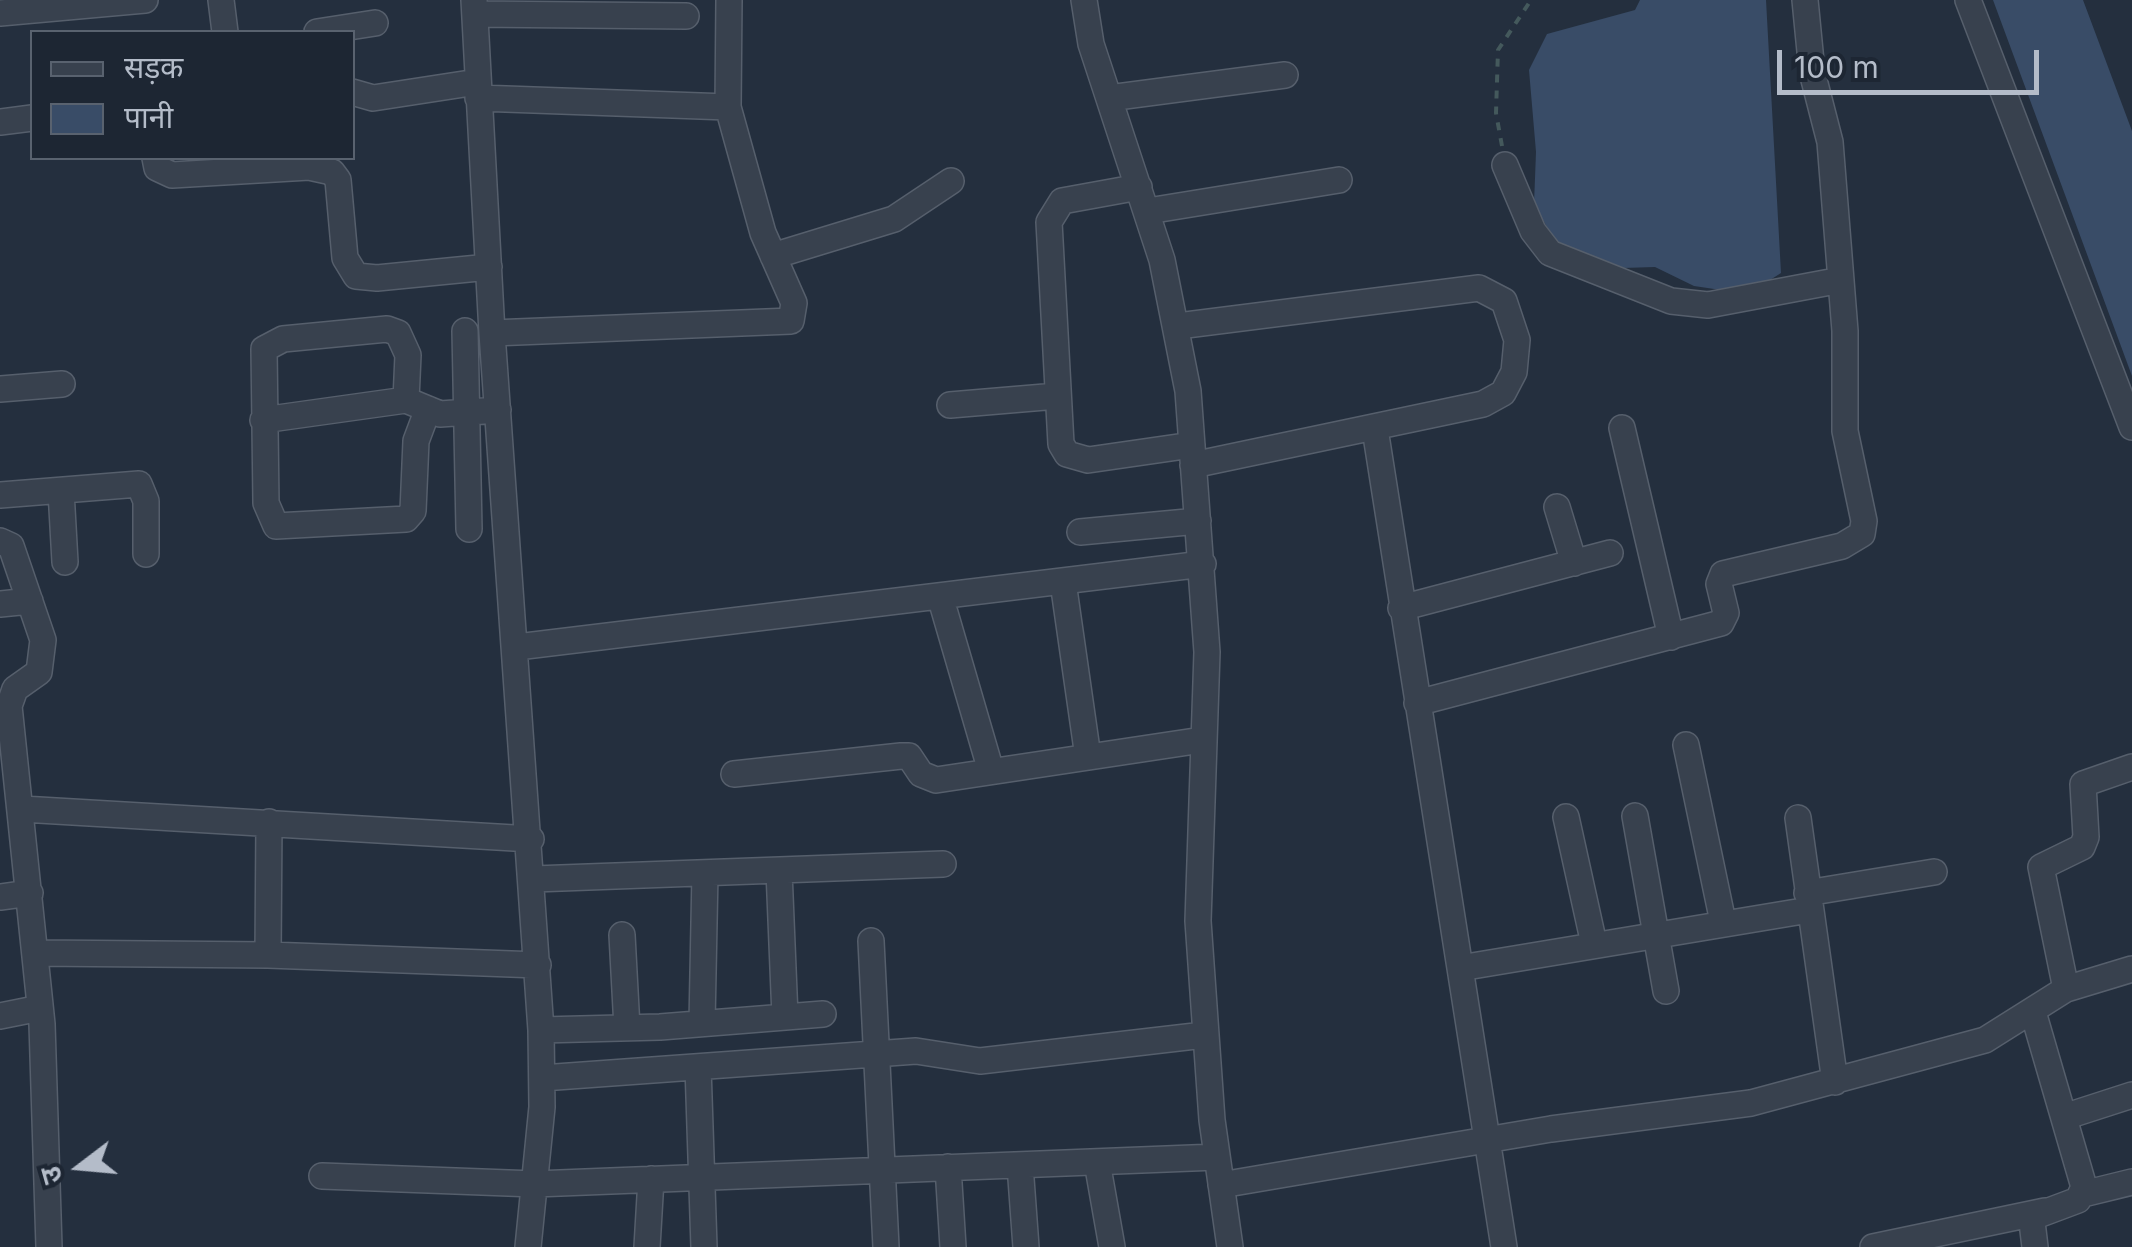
<!DOCTYPE html>
<meta charset="utf-8">
<style>
body{margin:0}
#map{position:relative;width:2132px;height:1247px;overflow:hidden;background:#242f3e;font-family:Inter,"Noto Sans Devanagari",sans-serif}
canvas{display:block}
.legend{position:absolute;left:30px;top:30px;width:325px;height:130px;box-sizing:border-box;background:#1d2633;border:2px solid #59626f;margin:0;padding:12px 18px;list-style:none;font-size:30px;color:#b4bcc9}
.legend li{display:flex;align-items:center;gap:20px;height:50px}
.legend b{width:50px;border:2px solid #59626f}
.north{position:absolute;left:30px;top:1117px;width:100px;height:100px;-webkit-text-stroke:8px #1d2633;paint-order:stroke;rotate:254deg;font-size:28px;font-weight:700;line-height:40px;text-align:center;color:#b4bcc9}
.north::after{content:'';display:block;margin:auto;width:35px;height:45px;background:#b4bcc9;clip-path:polygon(50% 0,100% 100%,50% 72%,0 100%)}
.scale{position:absolute;left:1777px;top:50px;width:262px;height:45px;box-sizing:border-box;border:5px solid #b4bcc9;border-top:0;padding-left:12px;font-size:30px;line-height:35px;white-space:nowrap;color:#b4bcc9;-webkit-text-stroke:8px #1d2633;paint-order:stroke}
</style>
<div id="map">
<canvas width="2132" height="1247"></canvas>
<ul class="legend">
<li><b style="height:12px;background:#38414e"></b>सड़क</li>
<li><b style="height:28px;background:#394c67"></b>पानी</li>
</ul>
<div class="north">उ</div>
<div class="scale">100 m</div>
</div>
<script>
const ctx = document.querySelector('canvas').getContext('2d');
ctx.lineJoin = 'round';
function fillPath(path, color) { ctx.fillStyle = color; ctx.fill(path, 'evenodd'); }
const poly = rows => new Path2D(rows.map(r => 'M' + r).join(''));
function trace(path, color, width, dash) { ctx.strokeStyle = color; ctx.lineWidth = width; ctx.lineCap = dash ? 'butt' : 'round'; ctx.setLineDash(dash || []); ctx.stroke(path); }
fillPath(poly([
 [1640,0,1766,0,1781,273,1748,294,1694,286,1655,267,1623,268,1591,260,1556,243,1534,204,1536,152,1529,70,1547,34,1635,10],
 [1993,0,2083,0,2132,131,2132,376]
]), '#394c67');
const minor = poly([
 [221,0,225,32],
 [474,0,492,333,541,1030,542,1107,528,1247],
 [1084,0,1091,44,1162,260,1188,391,1207,652,1198,921,1212,1120,1230,1247],
 [1968,0,2132,427],
 [0,13,145,0],
 [475,14,686,16],
 [317,32,375,23],
 [352,92,373,98,477,82],
 [478,98,728,107],
 [1109,98,1285,75],
 [0,122,32,118],
 [155,158,157,168,172,175,309,167,332,172,338,180,345,258,356,276,377,278,489,267],
 [1505,165,1533,231,1550,253,1671,301,1708,305,1841,280],
 [1139,187,1062,201,1049,222,1061,444,1067,454,1088,460,1192,445],
 [1148,211,1339,180],
 [773,256,894,219,951,181],
 [1178,326,1479,288,1504,301,1517,340,1514,372,1503,393,1483,404,1193,465],
 [465,331,469,529],
 [492,333,791,321,794,303,763,233,728,107,729,0],
 [0,389,62,384],
 [406,400,408,355,398,333,387,329,283,339,264,349,266,503,276,526,406,519,413,511,416,441,428,409],
 [950,405,1057,396],
 [263,420,406,400,440,414,498,410],
 [1622,428,1671,637],
 [1375,429,1504,1247],
 [61,491,65,562],
 [0,495,139,484,146,501,146,554],
 [1557,507,1574,563],
 [1080,532,1198,521],
 [0,541,11,546,43,640,39,672,15,689,9,706,42,1024,49,1247],
 [1063,582,1088,757],
 [940,596,991,771],
 [0,604,30,601],
 [1401,608,1610,553],
 [517,647,1203,564],
 [1417,703,1721,623,1726,613,1719,584,1723,574,1842,546,1862,534,1864,521,1845,431,1845,331,1830,142,1812,72,1805,0],
 [1686,745,1723,922],
 [734,774,901,756,909,756,921,774,936,780,1202,740],
 [22,809,531,839],
 [1635,816,1666,991],
 [1566,817,1594,944],
 [1798,818,1835,1082],
 [779,871,785,1017],
 [534,879,943,864],
 [1807,893,1934,872],
 [0,897,30,893],
 [622,935,627,1028],
 [871,941,886,1247],
 [36,953,268,955,538,965],
 [268,955,269,822],
 [1460,968,1809,910],
 [2066,989,2041,867,2082,847,2086,837,2083,784,2132,767],
 [2033,1012,2084,1187,2078,1200,2038,1215,2032,1222,2035,1247],
 [0,1016,40,1008],
 [702,1023,705,873],
 [541,1030,660,1027,823,1014],
 [698,1067,704,1247],
 [542,1078,916,1051,980,1061,1204,1035],
 [2064,1117,2132,1095],
 [1097,1162,1112,1247],
 [1020,1165,1026,1247],
 [948,1167,953,1247],
 [322,1176,535,1184,1217,1157],
 [1221,1185,1551,1129,1751,1103,1985,1040,2066,989,2132,969],
 [2083,1194,2132,1182],
 [647,1247,651,1179],
 [1873,1247,2045,1211]
]);
trace(minor, '#565f6c', 28);
trace(poly([
 [1502,146,1496,113,1498,50,1531,0]
]), '#44595c', 4, [8, 8]);
trace(minor, '#38414e', 25);
</script>
